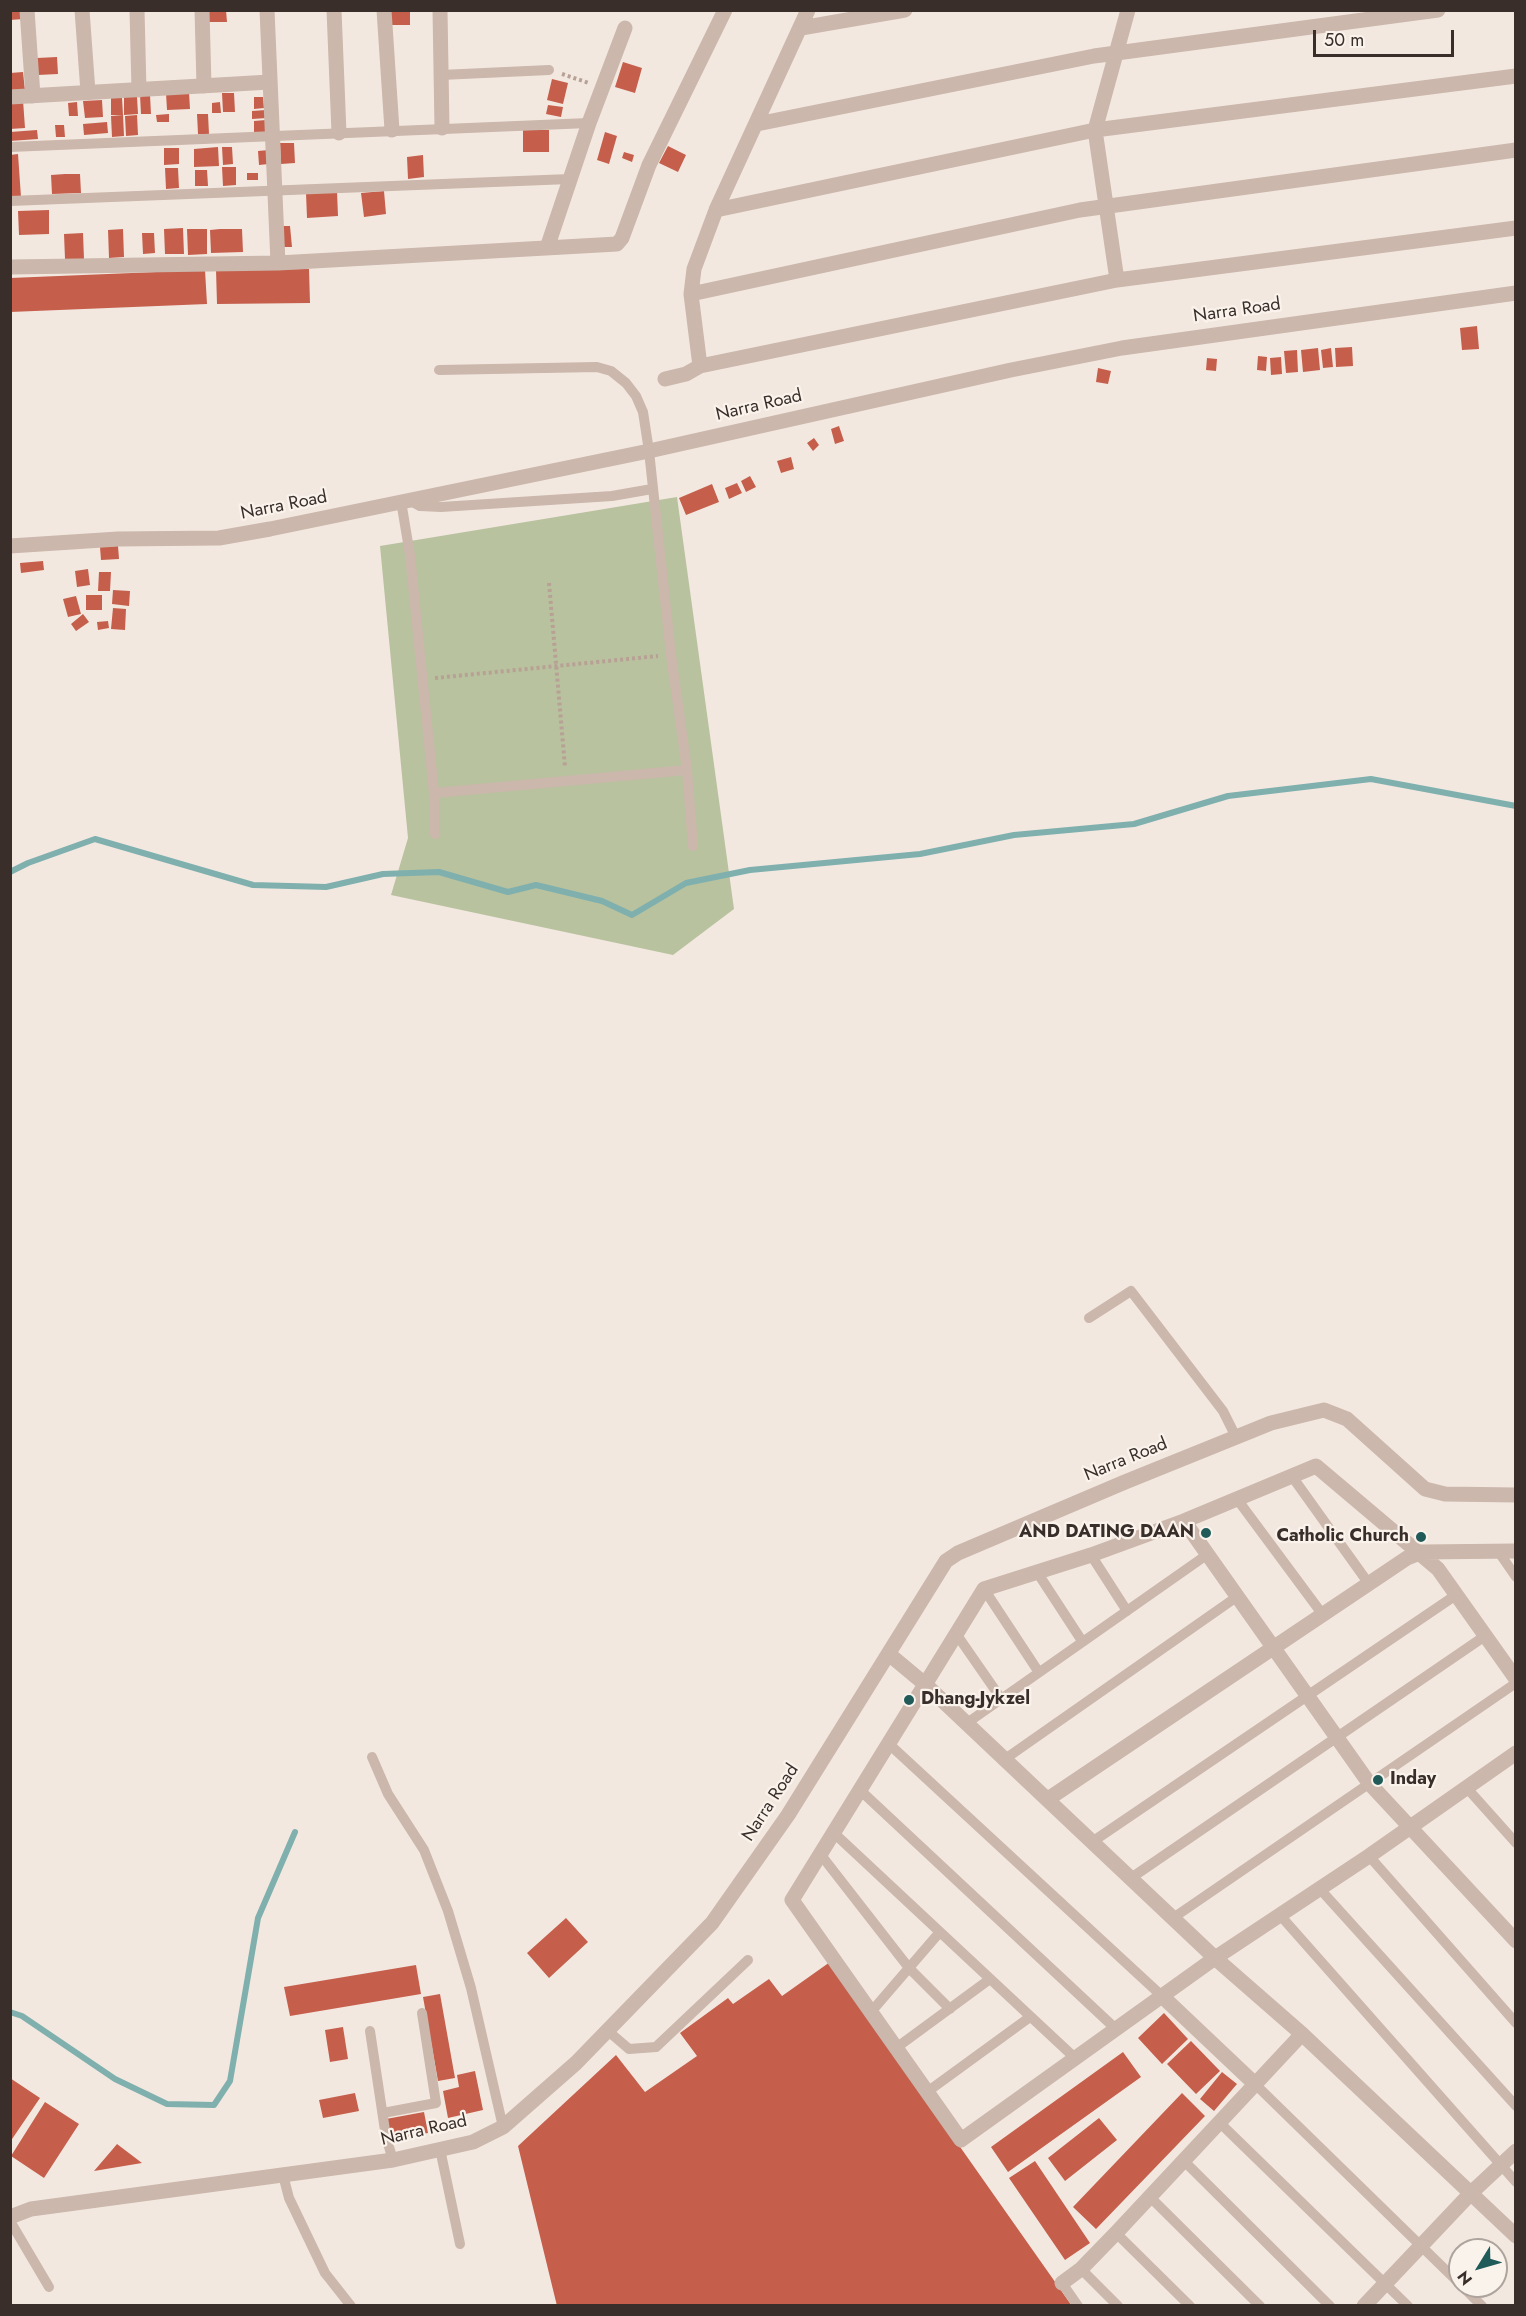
<!DOCTYPE html>
<style>
body{margin:0}
#map{position:relative;width:1526px;height:2316px;overflow:hidden;background:#f3e8e0;font-family:Jost,sans-serif}
canvas{display:block}
.frame{position:absolute;inset:0;border:12px solid #392e2a;pointer-events:none}
.north{position:absolute;left:1448px;top:2238px;width:60px;height:60px;box-sizing:border-box;background:#faf3ec;border:2px solid #ada49e;border-radius:50%;rotate:233deg;font-size:16px;font-weight:700;line-height:24px;text-align:center;color:#392e2a}
.north::after{content:'';display:block;margin:auto;width:21px;height:27px;background:#205b5a;clip-path:polygon(50% 0,100% 100%,50% 72%,0 100%)}
.scale{position:absolute;left:1313px;top:30px;width:141px;height:27px;box-sizing:border-box;border:3px solid #392e2a;border-top:0;padding-left:8px;font-size:18px;line-height:21px;white-space:nowrap;color:#392e2a;-webkit-text-stroke:4px #faf3ec;paint-order:stroke}
</style>
<div id="map">
<canvas width="1526" height="2316"></canvas>
<div class="frame"></div>
<div class="north">N</div>
<div class="scale">50 m</div>
</div>
<script>
const ctx = document.querySelector('canvas').getContext('2d');
ctx.lineJoin = 'round';
function fillPath(path, color) { ctx.fillStyle = color; ctx.fill(path, 'evenodd'); }
const poly = rows => new Path2D(rows.map(r => 'M' + r).join(''));
function trace(path, color, width, dash) { ctx.strokeStyle = color; ctx.lineWidth = width; ctx.lineCap = dash ? 'butt' : 'round'; ctx.setLineDash(dash || []); ctx.stroke(path); }
function write(font, color, halo, rows, align = 'center') {
  ctx.font = font + ' Jost,sans-serif'; ctx.lineWidth = 4.5; ctx.setLineDash([]); ctx.textBaseline = 'middle'; ctx.strokeStyle = halo; ctx.fillStyle = color; for (const [text, x, y, turn = 0] of rows) {
    ctx.save(); ctx.translate(x, y); ctx.rotate((+turn || 0) * Math.PI / 180); ctx.textAlign = isNaN(turn) ? turn : align; if (halo) ctx.strokeText(text, 0, 0); ctx.fillText(text, 0, 0); ctx.restore();
  }
}
fillPath(poly([
 [677,497,734,909,673,955,391,895,408,838,380,546]
]), '#b9c29f');
trace(poly([
 [10,872,28,863,95,839,253,885,326,887,383,874,439,872,508,892,536,885,602,901,632,915,686,883,750,870,920,854,1014,835,1134,824,1228,796,1371,779,1516,806],
 [10,2012,22,2016,115,2079,167,2104,214,2105,230,2081,258,1918,295,1832]
]), '#7fb0ae', 6);
fillPath(poly([
 [10,10,22,10,23,19,10,20],
 [208,10,226,10,227,22,209,22],
 [391,12,410,12,410,25,390,25],
 [57,57,58,74,38,75,37,58],
 [623,62,642,68,635,93,615,87],
 [23,72,25,91,10,92,10,73],
 [552,79,568,83,563,104,547,100],
 [189,92,190,109,167,110,166,93],
 [222,93,234,93,235,112,223,112],
 [140,95,150,95,151,114,141,114],
 [124,97,137,97,138,114,124,115],
 [254,97,263,97,264,108,254,109],
 [111,98,122,98,123,115,111,115],
 [23,100,25,128,10,129,10,101],
 [102,100,103,117,85,118,83,101],
 [77,102,78,116,69,116,68,103],
 [220,102,221,113,212,113,212,103],
 [548,105,563,107,561,117,546,114],
 [266,110,267,118,252,119,252,111],
 [169,114,169,122,157,122,156,115],
 [197,114,208,114,209,134,198,134],
 [123,115,124,136,112,137,111,116],
 [137,115,138,135,126,136,125,116],
 [266,120,266,134,254,134,254,121],
 [107,122,108,133,84,135,83,124],
 [55,125,64,125,65,137,56,137],
 [37,130,38,139,10,141,10,132],
 [523,130,549,130,549,152,523,152],
 [605,132,617,136,609,164,597,160],
 [280,143,294,143,295,163,281,164],
 [668,146,686,155,678,172,659,163],
 [218,147,219,166,194,167,194,149],
 [222,147,232,147,233,164,223,165],
 [164,148,179,148,179,164,164,165],
 [269,150,269,164,259,165,258,151],
 [624,152,634,155,632,162,622,158],
 [18,154,21,197,10,197,10,155],
 [423,155,424,177,408,179,407,157],
 [222,167,236,167,236,185,223,186],
 [165,168,178,168,179,188,166,189],
 [195,170,207,170,208,186,195,186],
 [247,173,258,173,258,180,247,180],
 [65,174,80,174,81,193,52,194,51,175],
 [337,191,338,216,307,218,306,193],
 [384,191,386,214,364,217,361,193],
 [49,210,49,234,19,235,18,211],
 [280,226,290,226,292,247,282,247],
 [183,228,184,254,165,254,164,229],
 [123,229,124,257,109,258,108,230],
 [187,229,207,229,207,254,188,255],
 [220,229,242,229,243,252,211,253,210,230],
 [83,233,84,259,65,259,64,234],
 [142,233,154,233,155,253,143,254],
 [309,269,310,303,217,304,216,270],
 [205,270,207,304,10,312,10,278],
 [1477,326,1479,349,1462,350,1460,328],
 [1352,347,1353,366,1336,367,1335,348],
 [1318,348,1320,370,1303,372,1301,350],
 [1331,348,1333,367,1323,368,1321,350],
 [1297,350,1298,372,1286,373,1284,351],
 [1258,356,1267,357,1266,371,1257,370],
 [1281,357,1282,374,1271,375,1270,358],
 [1207,358,1217,359,1216,371,1206,370],
 [1098,368,1111,371,1108,384,1096,382],
 [839,426,844,441,835,444,831,429],
 [814,438,819,445,813,451,807,443],
 [791,457,794,469,781,473,777,461],
 [750,476,756,487,746,492,741,481],
 [737,483,742,493,729,499,725,488],
 [712,484,719,502,686,515,679,498],
 [118,546,119,559,101,560,100,547],
 [43,561,44,570,21,573,20,563],
 [88,569,90,585,77,587,75,571],
 [99,572,111,572,110,591,98,591],
 [113,590,130,591,129,606,112,604],
 [86,595,102,595,102,610,86,610],
 [76,596,81,614,68,617,63,599],
 [113,608,126,609,125,630,111,629],
 [83,614,89,622,76,631,71,624],
 [108,621,109,628,98,630,97,622],
 [566,1918,588,1942,549,1978,527,1953],
 [830,1962,1072,2306,557,2306,518,2146,616,2055,645,2092,697,2056,680,2033,728,1998,733,2004,769,1979,782,1996],
 [416,1965,421,1994,290,2016,284,1987],
 [440,1994,455,2078,438,2081,423,1997],
 [1164,2013,1188,2039,1162,2064,1138,2038],
 [343,2027,348,2059,330,2062,325,2030],
 [1191,2041,1220,2071,1196,2094,1167,2064],
 [1123,2052,1141,2077,1008,2172,991,2147],
 [475,2071,483,2110,448,2118,443,2091,459,2087,457,2075],
 [1222,2072,1237,2084,1214,2111,1200,2099],
 [10,2078,40,2098,10,2142],
 [355,2093,359,2111,323,2118,319,2100],
 [1182,2093,1205,2116,1096,2229,1073,2207],
 [45,2102,79,2124,44,2178,11,2156],
 [424,2112,428,2133,391,2140,386,2119],
 [1099,2118,1117,2140,1065,2181,1048,2158],
 [117,2144,142,2163,94,2171,112,2150],
 [1035,2161,1090,2243,1065,2260,1009,2178]
]), '#c55f4c');
trace(poly([
 [562,74,589,83],
 [549,583,565,767],
 [435,678,658,656]
]), '#b7a195', 4, [3, 3]);
trace(poly([
 [441,75,549,70],
 [10,147,589,123],
 [10,201,570,179],
 [439,370,597,367,611,371,626,383,636,396,643,412,649,451,671,655,687,770,693,846],
 [409,500,420,506,441,507,612,496,652,489],
 [401,501,410,555,434,793,435,834],
 [434,793,687,770],
 [1089,1318,1131,1291,1223,1411,1236,1437],
 [1291,1475,1369,1584],
 [1237,1499,1323,1615],
 [1498,1551,1516,1577],
 [1091,1555,1127,1611],
 [1037,1572,1082,1641],
 [984,1589,1038,1671],
 [957,1635,1000,1697],
 [967,1723,1208,1554],
 [889,1744,1163,1997],
 [372,1757,388,1794,424,1850,448,1911,471,1988,503,2127],
 [1005,1759,1238,1596],
 [1466,1787,1516,1843],
 [861,1791,1117,2030],
 [835,1834,1075,2058],
 [1092,1842,1456,1595],
 [821,1855,909,1968,950,2009],
 [1369,1856,1516,2023],
 [1131,1878,1485,1636],
 [1319,1888,1516,2106],
 [1279,1914,1516,2182],
 [1173,1918,1516,1683],
 [871,2012,939,1933],
 [370,2031,386,2137,393,2160],
 [608,2031,629,2049,656,2047,748,1960],
 [896,2048,990,1979],
 [1256,2085,1460,2284],
 [927,2092,1030,2017],
 [383,2113,436,2103,422,2013],
 [1220,2123,1408,2306],
 [440,2149,460,2244],
 [1184,2161,1330,2306],
 [283,2175,289,2198,325,2273,351,2306],
 [1150,2197,1260,2306],
 [10,2221,49,2287],
 [1116,2233,1190,2306],
 [1081,2269,1118,2306],
 [1062,2283,1078,2306],
 [1462,2286,1482,2306]
]), '#cbb7ab', 10);
trace(poly([
 [27,10,33,96],
 [82,10,88,92],
 [137,10,139,90],
 [202,10,204,86],
 [267,10,278,263],
 [334,10,339,133],
 [384,10,392,130],
 [440,10,442,128],
 [801,28,905,10],
 [10,97,270,82],
 [757,124,1094,56,1438,10],
 [716,210,1095,130,1516,76],
 [547,248,589,123,625,28],
 [10,267,278,263,617,244,622,238,649,165,725,10],
 [1117,280,1095,130,1128,10],
 [691,294,1080,210,1516,150],
 [700,366,691,294,694,269,716,210,808,10],
 [665,379,686,374,700,366,1117,280,1516,228],
 [1184,1521,1369,1783,1516,1941],
 [1516,1679,1438,1569,1316,1466,1184,1521,1091,1555,984,1589,792,1900,961,2140,1215,1958,1369,1856,1516,1753],
 [1048,1799,1407,1558,1422,1552,1516,1551],
 [1163,1997,1256,2085],
 [1062,2283,1081,2269,1116,2233,1302,2034],
 [1364,2306,1471,2193,1516,2151]
]), '#cbb7ab', 15);
trace(poly([
 [10,546,118,539,219,538,270,529,649,451,1011,370,1122,348,1516,293],
 [890,1655,926,1685,1215,1958,1302,2034,1516,2236],
 [10,2217,31,2209,393,2160,473,2142,503,2127,576,2063,712,1923,788,1815,946,1561,958,1553,1125,1482,1271,1423,1324,1410,1347,1419,1425,1489,1445,1494,1516,1495]
]), '#cbb7ab', 15);
for (const [x, y, r, color] of [
 [1206,1533,6,"#205b5a"],
 [1421,1537,6,"#205b5a"],
 [909,1700,6,"#205b5a"],
 [1378,1780,6,"#205b5a"]
]) { const dot = new Path2D(); dot.arc(x, y, r, 0, 2 * Math.PI); ctx.fillStyle = color; ctx.fill(dot); trace(dot, '#faf3ec', 2); }
write('18px', '#392e2a', '#faf3ec', [
 ["Narra Road",1237,311,-8],
 ["Narra Road",759,406,-13],
 ["Narra Road",284,506,-11],
 ["Narra Road",1126,1460,-22],
 ["Narra Road",771,1803,-57],
 ["Narra Road",424,2131,-13]
]);
write('bold 18px', '#392e2a', '#faf3ec', [
 ["AND DATING DAAN",1194,1533],
 ["Catholic Church",1409,1537],
 ["Dhang-Jykzel",921,1700,"left"],
 ["Inday",1390,1780,"left"]
], 'right');
</script>
